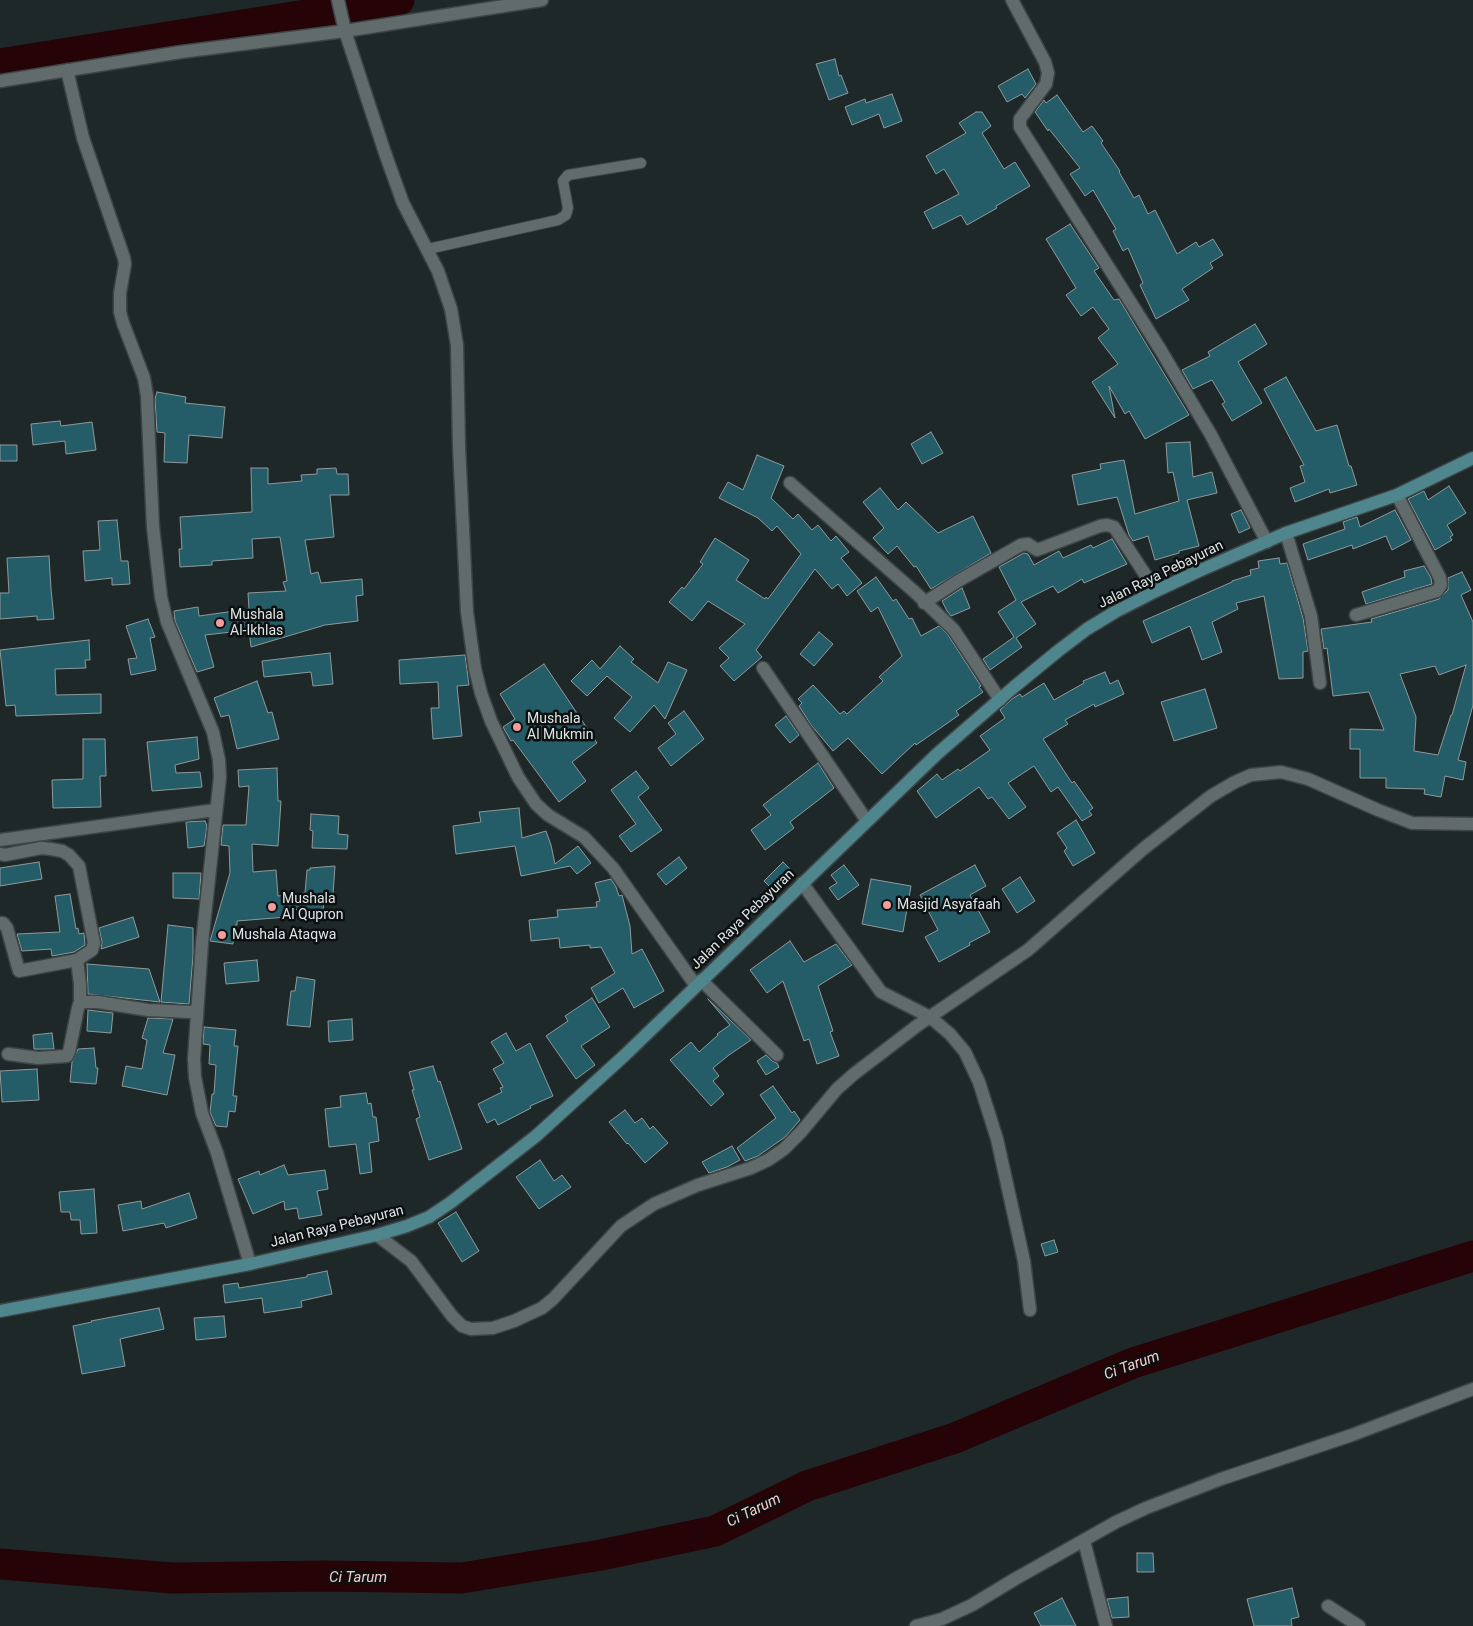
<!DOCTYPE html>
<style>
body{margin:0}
canvas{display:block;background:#1f2829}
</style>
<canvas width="1473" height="1626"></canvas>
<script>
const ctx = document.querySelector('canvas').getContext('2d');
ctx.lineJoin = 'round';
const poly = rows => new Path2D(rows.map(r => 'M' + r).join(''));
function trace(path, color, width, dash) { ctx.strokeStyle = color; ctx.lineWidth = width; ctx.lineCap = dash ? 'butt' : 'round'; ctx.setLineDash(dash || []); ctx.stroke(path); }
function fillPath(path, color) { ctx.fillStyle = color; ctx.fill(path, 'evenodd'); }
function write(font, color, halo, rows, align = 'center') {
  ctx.font = font + ' Roboto,sans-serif'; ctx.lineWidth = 5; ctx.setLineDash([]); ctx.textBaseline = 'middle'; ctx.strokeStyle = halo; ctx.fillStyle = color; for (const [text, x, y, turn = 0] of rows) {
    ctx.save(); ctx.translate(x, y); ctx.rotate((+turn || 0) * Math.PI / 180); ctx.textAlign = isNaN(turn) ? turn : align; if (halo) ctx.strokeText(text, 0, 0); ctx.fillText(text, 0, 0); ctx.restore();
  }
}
trace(poly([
 [0,64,399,0],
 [0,1564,172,1578,325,1576,462,1578,601,1555,715,1531,807,1486,955,1438,1133,1363,1473,1256]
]), '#250306', 31);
const building = poly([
 [835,59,839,76,841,75,848,93,829,100,816,64,835,59],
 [1028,69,1036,84,1025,98,1022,94,1007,102,998,86,1028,69],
 [892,94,902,121,884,128,879,114,852,125,845,107,865,99,866,103,892,94],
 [1057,95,1083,132,1092,126,1103,141,1101,143,1120,171,1119,172,1134,198,1139,195,1148,214,1155,210,1177,254,1196,242,1199,247,1213,239,1223,255,1210,263,1213,268,1182,289,1189,300,1156,319,1140,285,1143,283,1128,248,1123,251,1113,231,1116,229,1093,190,1085,196,1070,174,1080,168,1049,129,1048,131,1035,112,1044,100,1046,103,1057,95],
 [976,112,982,112,991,126,982,133,1004,169,1015,162,1030,186,996,206,997,208,967,225,961,215,933,229,924,212,959,194,944,169,936,174,926,156,966,133,959,123,976,112],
 [1070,224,1099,268,1094,271,1114,300,1119,299,1189,415,1145,439,1129,411,1125,414,1109,386,1115,418,1092,382,1118,364,1098,338,1109,329,1093,307,1081,316,1066,295,1076,288,1046,239,1070,224],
 [1255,324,1267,344,1238,362,1262,403,1232,421,1222,404,1225,402,1212,380,1193,389,1182,370,1210,356,1208,352,1255,324],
 [1286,377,1316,431,1337,425,1349,466,1351,466,1357,485,1330,493,1329,489,1295,502,1290,488,1305,482,1300,466,1304,465,1264,389,1286,377],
 [157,392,186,397,185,403,225,407,222,438,189,435,187,463,164,462,165,433,157,432,155,399,157,392],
 [60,421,61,426,92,422,96,450,66,454,65,441,33,445,31,424,60,421],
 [931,432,943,453,922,464,911,444,931,432],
 [1190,442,1193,477,1212,472,1217,493,1187,500,1199,546,1179,551,1179,553,1155,560,1148,536,1133,541,1129,535,1117,497,1078,505,1072,475,1101,469,1100,464,1124,460,1135,514,1179,501,1173,472,1168,473,1166,443,1190,442],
 [0,445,17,445,17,461,0,461,0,445],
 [757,455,784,466,771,498,793,519,798,514,812,530,818,525,831,541,836,536,849,552,841,558,862,583,847,596,838,584,832,589,815,569,756,650,762,657,734,681,720,666,729,658,719,648,745,624,708,601,692,621,669,602,682,587,684,589,703,564,700,562,715,538,749,560,736,580,765,599,766,597,768,599,801,554,777,526,772,531,758,518,719,498,728,482,743,490,757,455],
 [251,468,268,468,268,484,302,481,301,475,317,474,317,469,336,468,337,474,348,474,349,495,330,495,334,537,305,540,311,574,318,572,321,583,362,579,363,595,356,596,358,621,325,625,251,647,249,630,205,635,214,667,197,672,175,621,174,611,198,607,199,616,249,609,248,593,286,591,283,582,287,581,280,537,252,539,253,558,212,561,212,565,180,567,179,549,182,549,180,517,252,512,251,468],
 [1449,486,1466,513,1447,525,1453,535,1450,537,1452,540,1435,550,1408,499,1424,491,1428,500,1449,486],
 [880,488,898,510,906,502,938,533,973,516,991,553,931,589,916,566,914,567,897,546,888,554,873,538,884,528,863,502,880,488],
 [1241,510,1250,528,1239,533,1231,514,1241,510],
 [1395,510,1411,540,1392,550,1386,536,1353,549,1352,545,1308,560,1303,544,1345,529,1343,522,1357,517,1360,527,1395,510],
 [117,520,121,561,128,561,130,584,112,585,112,578,85,581,83,551,100,550,98,521,117,520],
 [1112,539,1127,564,1084,583,1082,579,1058,593,1053,586,1021,602,1036,624,1016,638,1022,647,990,670,983,659,1014,637,998,612,1016,600,999,567,1024,553,1028,554,1034,565,1059,551,1063,558,1091,545,1093,548,1112,539],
 [49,556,51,589,54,619,37,620,37,616,0,619,0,593,9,593,7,558,49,556],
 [1279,558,1280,564,1287,563,1303,618,1308,651,1303,652,1303,678,1279,679,1264,596,1236,603,1238,609,1212,622,1222,652,1202,660,1190,626,1152,643,1143,621,1232,582,1232,581,1251,575,1250,570,1259,568,1258,561,1279,558],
 [1424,566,1431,578,1432,584,1366,604,1362,592,1405,577,1404,571,1424,566],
 [1462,572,1471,590,1461,595,1473,622,1473,705,1458,760,1466,762,1463,780,1445,776,1441,797,1424,794,1425,789,1386,788,1386,778,1360,778,1360,749,1350,749,1350,729,1384,730,1369,692,1333,696,1327,648,1324,649,1321,629,1372,622,1371,619,1439,599,1448,590,1448,578,1462,572],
 [1466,665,1452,715,1451,715,1438,755,1414,751,1416,717,1400,674,1435,666,1439,675,1466,665],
 [876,577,893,601,896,599,909,619,912,618,921,636,939,626,948,635,981,686,979,687,983,692,956,711,959,715,916,745,915,743,882,774,848,738,833,751,811,725,799,706,802,703,798,699,813,685,840,714,844,711,847,714,883,681,879,677,902,656,878,607,871,612,857,591,876,577],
 [962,588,970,608,951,616,947,611,942,601,962,588],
 [148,619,155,637,150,638,156,670,131,675,128,659,137,658,126,626,148,619],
 [819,632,833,644,814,666,800,654,819,632],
 [89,640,90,660,85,660,86,668,55,669,56,695,101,694,101,713,16,716,15,705,6,706,0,650,89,640],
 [620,646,634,659,631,662,658,683,668,662,687,670,665,719,654,705,630,732,614,718,632,697,607,676,587,696,571,681,592,660,600,669,620,646],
 [330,653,333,684,313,686,311,672,264,677,262,661,330,653],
 [465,655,469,685,457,686,462,736,433,739,431,708,439,708,438,682,400,684,399,660,465,655],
 [544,664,597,743,572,762,586,781,559,802,513,740,511,741,503,727,515,719,500,694,544,664],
 [1105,672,1110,684,1118,680,1124,694,1095,707,1094,704,1065,720,1068,724,1043,739,1072,783,1074,781,1093,808,1089,811,1092,815,1082,821,1058,787,1051,792,1034,766,1008,783,1026,807,1009,819,992,797,988,799,979,787,936,818,917,791,937,774,942,780,958,769,960,771,990,750,980,736,1005,718,1000,710,1012,699,1020,694,1022,697,1044,683,1054,700,1084,683,1083,681,1105,672],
 [257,681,268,713,272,712,279,739,237,749,229,715,221,717,214,698,257,681],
 [1205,689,1217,728,1174,741,1161,702,1205,689],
 [684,711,704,739,671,766,658,748,676,734,668,723,684,711],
 [786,716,799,735,790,743,775,725,786,716],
 [197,737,199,759,175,765,176,773,200,772,202,787,152,791,147,742,197,737],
 [83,739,105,739,106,776,100,776,101,807,53,808,52,780,83,779,83,739],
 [818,763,834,788,790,822,794,828,765,850,751,830,771,815,763,805,818,763],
 [277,768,278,801,281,801,278,846,252,844,253,872,276,870,278,896,305,893,307,870,310,870,310,868,335,866,333,894,325,894,323,911,286,909,287,917,237,921,237,925,235,925,233,944,210,941,230,873,229,846,221,845,223,825,246,825,249,786,239,787,238,770,277,768],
 [636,771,649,788,638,797,662,830,631,852,619,836,636,824,611,790,636,771],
 [519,808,522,838,546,831,551,845,555,864,578,846,591,863,577,874,570,866,521,876,515,846,456,854,453,826,481,822,479,812,519,808],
 [311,814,339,816,338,834,348,835,347,849,312,848,313,831,310,830,311,814],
 [1076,820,1095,853,1073,866,1064,851,1067,848,1057,833,1076,820],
 [205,821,207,826,204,846,188,848,186,822,205,821],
 [679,857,687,868,666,885,657,874,679,857],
 [39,862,42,879,0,886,0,868,39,862],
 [783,862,795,874,776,893,764,881,783,862],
 [844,865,859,885,838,900,829,888,837,883,831,875,844,865],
 [975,865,986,886,970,895,990,932,969,943,970,945,939,962,925,937,938,930,920,895,975,865],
 [173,873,201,873,199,899,173,898,173,873],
 [1020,877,1035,901,1017,913,1002,889,1020,877],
 [611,879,616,887,619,896,622,895,630,926,632,954,642,949,664,991,634,1008,623,988,599,1003,591,988,615,973,601,947,590,948,590,945,560,948,559,938,531,941,529,920,558,917,557,910,597,907,596,902,600,901,595,883,611,879],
 [871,879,911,886,903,932,862,924,871,879],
 [70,894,76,929,78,928,79,934,84,933,85,945,74,952,52,956,51,949,22,951,17,934,60,932,55,896,70,894],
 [133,917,139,937,101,949,102,942,99,928,133,917],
 [168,925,193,928,193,956,189,1004,161,1002,168,925],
 [790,941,804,962,836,944,852,965,818,986,833,1031,830,1032,839,1056,817,1064,809,1039,804,1041,783,981,767,993,750,970,790,941],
 [257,960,259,981,226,984,224,963,257,960],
 [87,964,149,969,160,1002,88,994,87,964],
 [297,977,315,980,310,1027,287,1025,291,991,295,991,297,977],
 [592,998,610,1027,581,1046,595,1065,576,1079,546,1036,568,1021,565,1016,592,998],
 [708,999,751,1040,729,1055,713,1068,719,1076,713,1081,724,1094,711,1106,670,1060,691,1042,699,1052,718,1035,717,1034,730,1025,708,999],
 [88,1010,113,1013,111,1033,87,1031,88,1010],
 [148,1018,173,1019,163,1053,175,1055,167,1095,122,1086,126,1066,142,1069,147,1040,142,1038,148,1018],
 [352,1019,353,1040,329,1042,328,1021,352,1019],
 [204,1027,236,1030,234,1046,238,1046,233,1096,237,1096,235,1112,229,1111,227,1127,216,1126,210,1112,212,1094,214,1094,216,1065,209,1064,210,1045,203,1044,204,1027],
 [52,1033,54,1049,34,1049,33,1035,52,1033],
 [506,1033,516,1051,530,1043,553,1096,530,1106,531,1108,498,1125,495,1119,487,1123,478,1104,502,1092,500,1088,503,1087,493,1069,504,1063,491,1042,506,1033],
 [94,1048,96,1068,98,1068,96,1084,70,1082,72,1062,78,1049,94,1048],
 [766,1055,772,1061,777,1063,779,1067,766,1075,757,1061,766,1055],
 [433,1066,438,1082,440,1081,462,1149,429,1160,416,1119,420,1117,412,1090,414,1090,409,1072,433,1066],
 [37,1069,39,1100,2,1102,0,1071,37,1069],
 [773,1086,792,1113,794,1111,800,1120,785,1137,758,1156,745,1161,737,1148,776,1118,760,1095,773,1086],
 [366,1093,368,1104,371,1103,373,1117,376,1117,379,1141,369,1143,372,1172,360,1174,356,1144,329,1147,325,1109,341,1107,340,1096,366,1093],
 [625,1110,635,1123,642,1118,650,1129,653,1126,668,1143,645,1163,628,1143,627,1144,609,1122,625,1110],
 [732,1146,740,1160,727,1167,709,1173,702,1162,732,1146],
 [540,1160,554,1181,562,1175,571,1187,539,1209,516,1177,540,1160],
 [284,1165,288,1175,325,1170,328,1189,317,1191,322,1215,299,1219,297,1208,285,1210,284,1201,253,1214,238,1179,259,1171,260,1175,284,1165],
 [94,1189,97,1233,81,1234,80,1220,71,1220,70,1212,61,1212,59,1192,94,1189],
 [189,1193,197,1218,166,1228,164,1223,123,1231,118,1205,141,1201,142,1209,189,1193],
 [456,1212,479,1251,462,1262,438,1223,456,1212],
 [1054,1240,1058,1252,1045,1256,1041,1244,1054,1240],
 [327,1271,332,1294,301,1301,302,1307,264,1313,262,1298,225,1303,223,1285,238,1283,239,1288,307,1277,307,1275,327,1271],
 [159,1308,164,1329,120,1339,125,1366,82,1374,73,1326,92,1322,91,1321,159,1308],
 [224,1316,226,1337,196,1340,194,1318,224,1316],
 [1137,1553,1153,1553,1154,1572,1137,1572,1137,1553],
 [1292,1588,1299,1617,1291,1619,1292,1626,1254,1626,1247,1599,1292,1588],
 [1128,1597,1129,1617,1112,1618,1107,1599,1128,1597],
 [1062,1598,1076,1626,1041,1626,1034,1613,1062,1598]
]);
fillPath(building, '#245d67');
trace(building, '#8e999b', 1);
const service = poly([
 [428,249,558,220,566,215,568,208,563,181,568,175,641,163]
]);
const minor = poly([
 [338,0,345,31,385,153,403,203,438,271,451,309,457,345,459,446,467,612,475,669,481,693,491,721,518,777,536,804,548,815,584,837,613,868,696,986],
 [1012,0,1045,62,1048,73,1046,84,1020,119,1020,127,1160,349,1211,435,1267,542],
 [67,70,83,138,124,258,125,264,120,293,120,312,123,323,144,378,147,396,153,527,161,597,167,622,213,732,219,760,220,777,202,943,194,1059,195,1077,202,1113,217,1153,250,1264],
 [0,81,181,52,345,31,542,0],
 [790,483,917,594,954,630,1000,700],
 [1286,533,1311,616,1320,683],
 [924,603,958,581,1021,545,1028,544,1037,550,1100,526,1107,525,1114,527,1156,591],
 [1356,615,1437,591,1441,585,1440,578,1397,495],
 [763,668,867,821],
 [0,840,215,810],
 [0,854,5,855,41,848,51,849,62,851,69,855,79,866,94,943,92,950,77,960,80,984,80,1002],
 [802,883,881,992,930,1017,950,1034,965,1052,979,1082,997,1139,1024,1261,1030,1310],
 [0,923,3,923,7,928,19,971,77,960],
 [701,980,777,1055],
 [8,1054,38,1058,67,1056,69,1052,78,1008,80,1002,98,1002,148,1010,190,1012,197,1010],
 [377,1235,411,1261,452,1316,462,1326,471,1329,493,1328,514,1321,542,1308,553,1299,621,1226,654,1204,698,1185,751,1168,768,1160,784,1149,801,1132,837,1089,854,1074,918,1025,1028,950,1143,849,1211,796,1235,782,1251,775,1281,772,1308,779,1378,810,1412,823,1473,824],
 [1084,1541,1106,1626],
 [1328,1606,1359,1626],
 [916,1626,942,1619,972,1605,1015,1579,1116,1522,1146,1508,1221,1479,1352,1435,1473,1389]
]);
const secondary = poly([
 [0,1311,250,1264,377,1235,407,1226,429,1217,450,1203,536,1136,625,1055,937,754,1014,687,1058,651,1087,629,1115,612,1156,591,1201,570,1286,533,1397,495,1473,458]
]);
trace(service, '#3c4445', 12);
trace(minor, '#3c4445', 15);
trace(secondary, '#3c4445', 15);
trace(service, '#616b6c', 10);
trace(minor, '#616b6c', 12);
trace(secondary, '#4f858d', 12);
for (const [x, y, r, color] of [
 [220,623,5,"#f59b9c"],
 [517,727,5,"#f59b9c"],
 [887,905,5,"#f59b9c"],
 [272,907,5,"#f59b9c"],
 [222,935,5,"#f59b9c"]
]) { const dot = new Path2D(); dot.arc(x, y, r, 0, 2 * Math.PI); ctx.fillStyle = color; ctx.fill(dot); trace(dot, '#0c1010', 2); }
write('14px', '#dfe5e6', '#0c1010', [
 ["Jalan Raya Pebayuran",1161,575,-26],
 ["Jalan Raya Pebayuran",743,920,-44],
 ["Jalan Raya Pebayuran",337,1227,-14]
]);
write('14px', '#dfe5e6', '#0c1010', [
 ["Mushala",230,615],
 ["Al-Ikhlas",230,631],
 ["Mushala",527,719],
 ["Al Mukmin",527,735],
 ["Mushala",282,899],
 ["Al Qupron",282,915],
 ["Masjid Asyafaah",897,905],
 ["Mushala Ataqwa",232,935]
], 'left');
write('italic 15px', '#f9c9c8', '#0c1010', [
 ["Ci Tarum",1132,1366,-20],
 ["Ci Tarum",754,1511,-26],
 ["Ci Tarum",358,1578]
]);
</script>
